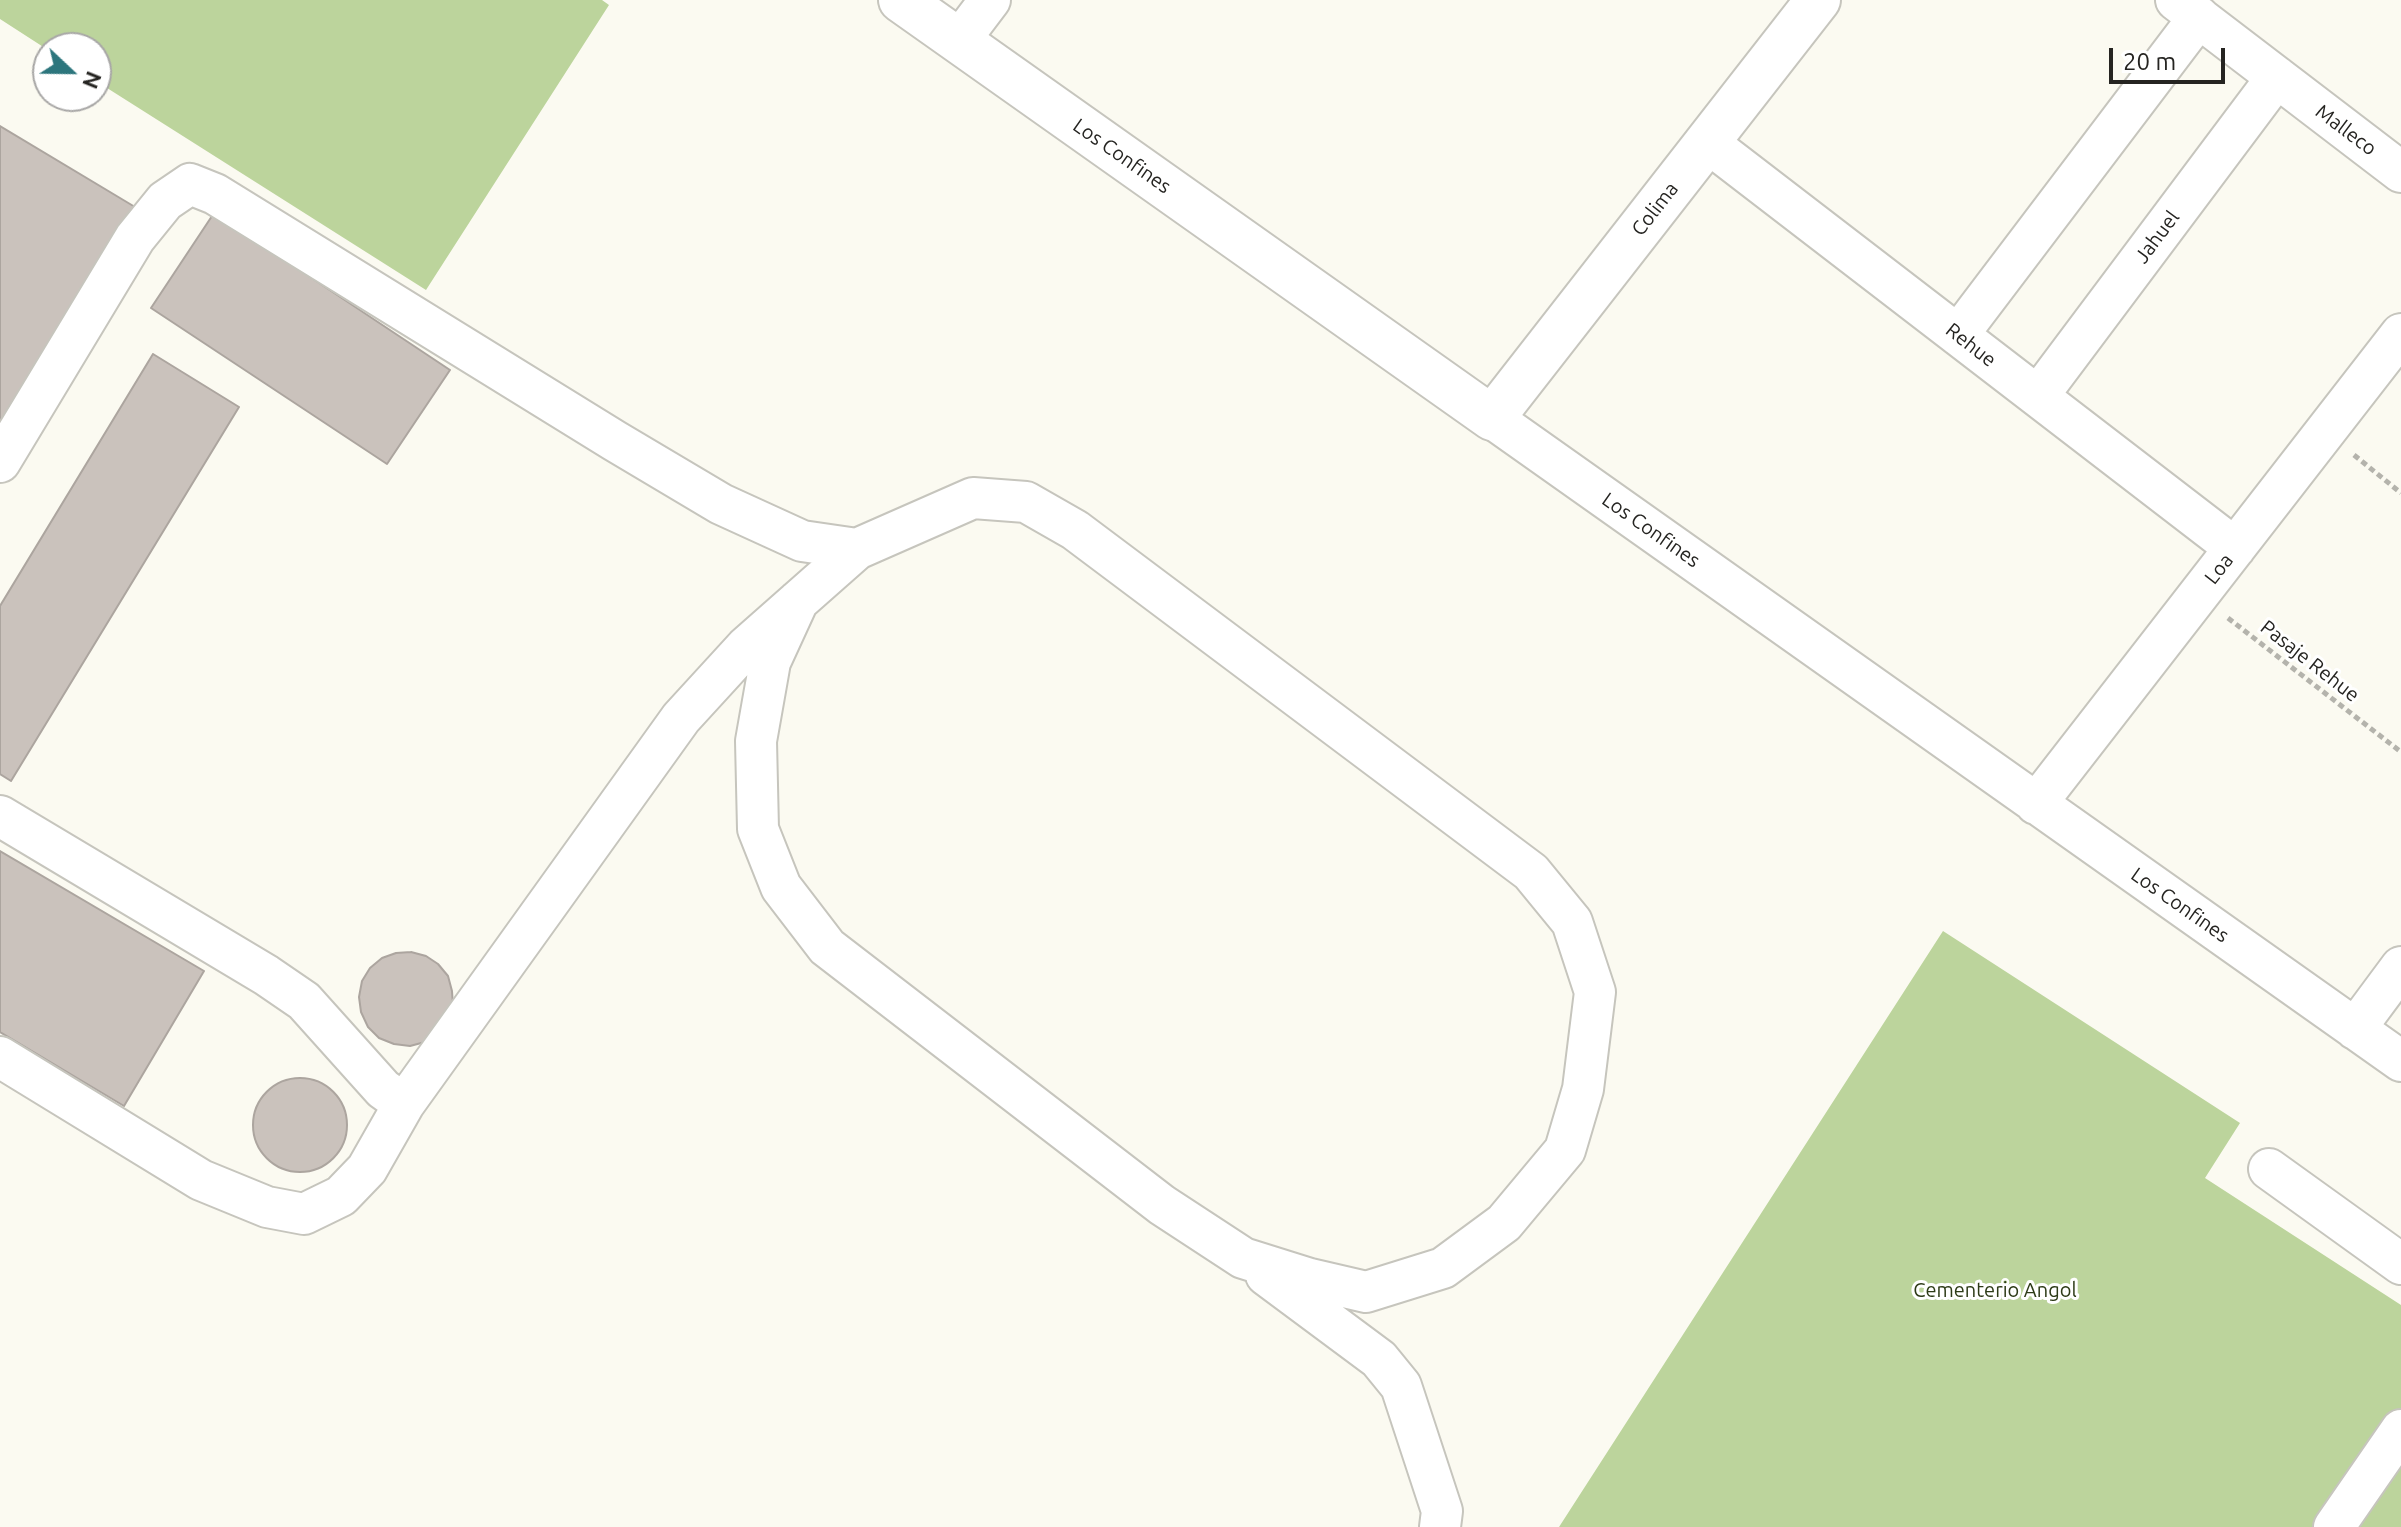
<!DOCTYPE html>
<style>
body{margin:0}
#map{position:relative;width:2401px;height:1527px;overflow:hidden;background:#fbfaf1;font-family:Ubuntu,sans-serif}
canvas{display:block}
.north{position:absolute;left:32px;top:32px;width:80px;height:80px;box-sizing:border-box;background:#fff;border:2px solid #a8a7a6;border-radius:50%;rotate:112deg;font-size:22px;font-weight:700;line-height:32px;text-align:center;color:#252421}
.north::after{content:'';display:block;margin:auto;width:28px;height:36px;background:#2d767d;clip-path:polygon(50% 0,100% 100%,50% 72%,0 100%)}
.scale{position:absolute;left:2109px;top:48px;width:116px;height:36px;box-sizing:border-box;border:4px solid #252421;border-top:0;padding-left:10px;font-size:24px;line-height:28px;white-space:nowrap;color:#252421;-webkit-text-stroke:6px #fff;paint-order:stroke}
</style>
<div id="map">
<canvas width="2401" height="1527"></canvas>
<div class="north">N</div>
<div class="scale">20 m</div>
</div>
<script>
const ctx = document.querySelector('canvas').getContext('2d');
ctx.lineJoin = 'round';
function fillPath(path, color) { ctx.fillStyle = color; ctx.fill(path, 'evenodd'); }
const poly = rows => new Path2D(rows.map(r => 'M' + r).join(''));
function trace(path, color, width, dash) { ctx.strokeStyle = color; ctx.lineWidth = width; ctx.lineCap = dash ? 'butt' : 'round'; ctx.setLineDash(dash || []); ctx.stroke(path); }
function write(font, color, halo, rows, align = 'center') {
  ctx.font = font + ' Ubuntu,sans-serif'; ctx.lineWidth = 6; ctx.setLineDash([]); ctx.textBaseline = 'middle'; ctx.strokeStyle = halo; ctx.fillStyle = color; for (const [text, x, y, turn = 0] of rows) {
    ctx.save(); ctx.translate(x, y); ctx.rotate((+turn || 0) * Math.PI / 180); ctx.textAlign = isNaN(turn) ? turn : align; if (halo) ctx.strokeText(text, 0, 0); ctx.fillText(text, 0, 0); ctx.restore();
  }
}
fillPath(poly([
 [0,0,602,0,609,5,426,290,96,81,96,48,48,50,0,19],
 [1943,931,2240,1123,2205,1178,2401,1305,2401,1527,1559,1527]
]), '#bcd49c');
const building = poly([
 [0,126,135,207,0,432,0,126],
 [214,213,450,370,387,464,151,308,214,213],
 [153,354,239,407,11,781,0,774,0,606,153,354],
 [0,851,204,971,124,1106,0,1032,0,851],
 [411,952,426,956,438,964,448,976,452,991,453,1006,425,1042,410,1046,394,1044,379,1038,368,1027,361,1012,359,997,362,981,370,968,382,958,396,953,411,952],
 '253 1125a47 47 0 1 1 94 0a47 47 0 1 1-94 0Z'
]);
fillPath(building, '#cac2bc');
trace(building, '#aca59f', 2);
const minor = poly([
 [2176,0,2401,172],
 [959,41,990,0],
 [1707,142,2235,548],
 [1958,335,2199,17],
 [2038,396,2277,77],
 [1492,418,2401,1061],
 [0,462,135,238,165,201,190,184,215,194,615,441,721,504,802,541,857,549],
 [2036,804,2401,334],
 [0,816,266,975,304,1001,383,1089,404,1104],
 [2355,1029,2401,967],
 [0,1057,201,1180,267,1207,304,1214,341,1196,367,1169,404,1104,681,718,746,647,857,549,973,498,1026,502,1075,530,1531,872,1572,922,1595,992,1583,1089,1565,1150,1504,1223,1443,1268,1366,1292,1310,1279,1243,1258,1162,1205,827,947,781,887,758,829,756,741,770,662,798,601],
 [2269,1169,2401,1264],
 [1266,1275,1379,1359,1401,1386,1442,1511,1440,1527],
 [2334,1527,2401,1430]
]);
const major = poly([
 [901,0,1492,418,1818,0]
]);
trace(minor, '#c6c5bd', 44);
trace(major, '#c6c5bd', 48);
trace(poly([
 [2354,455,2401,493],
 [2228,618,2401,752]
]), '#b4b3ac', 5, [6, 4]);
trace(minor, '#fff', 40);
trace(major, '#fff', 44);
write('20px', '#252421', '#fff', [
 ["Malleco",2346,130,37],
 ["Los Confines",1122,156,35],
 ["Colima",1655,209,-52],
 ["Jahuel",2157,237,-53],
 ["Rehue",1971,345,38],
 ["Los Confines",1651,530,35],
 ["Loa",2219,569,-52],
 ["Pasaje Rehue",2310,661,38],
 ["Los Confines",2180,905,35]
]);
write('20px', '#2d3b17', '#fff', [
 ["Cementerio Angol",1995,1290]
]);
</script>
